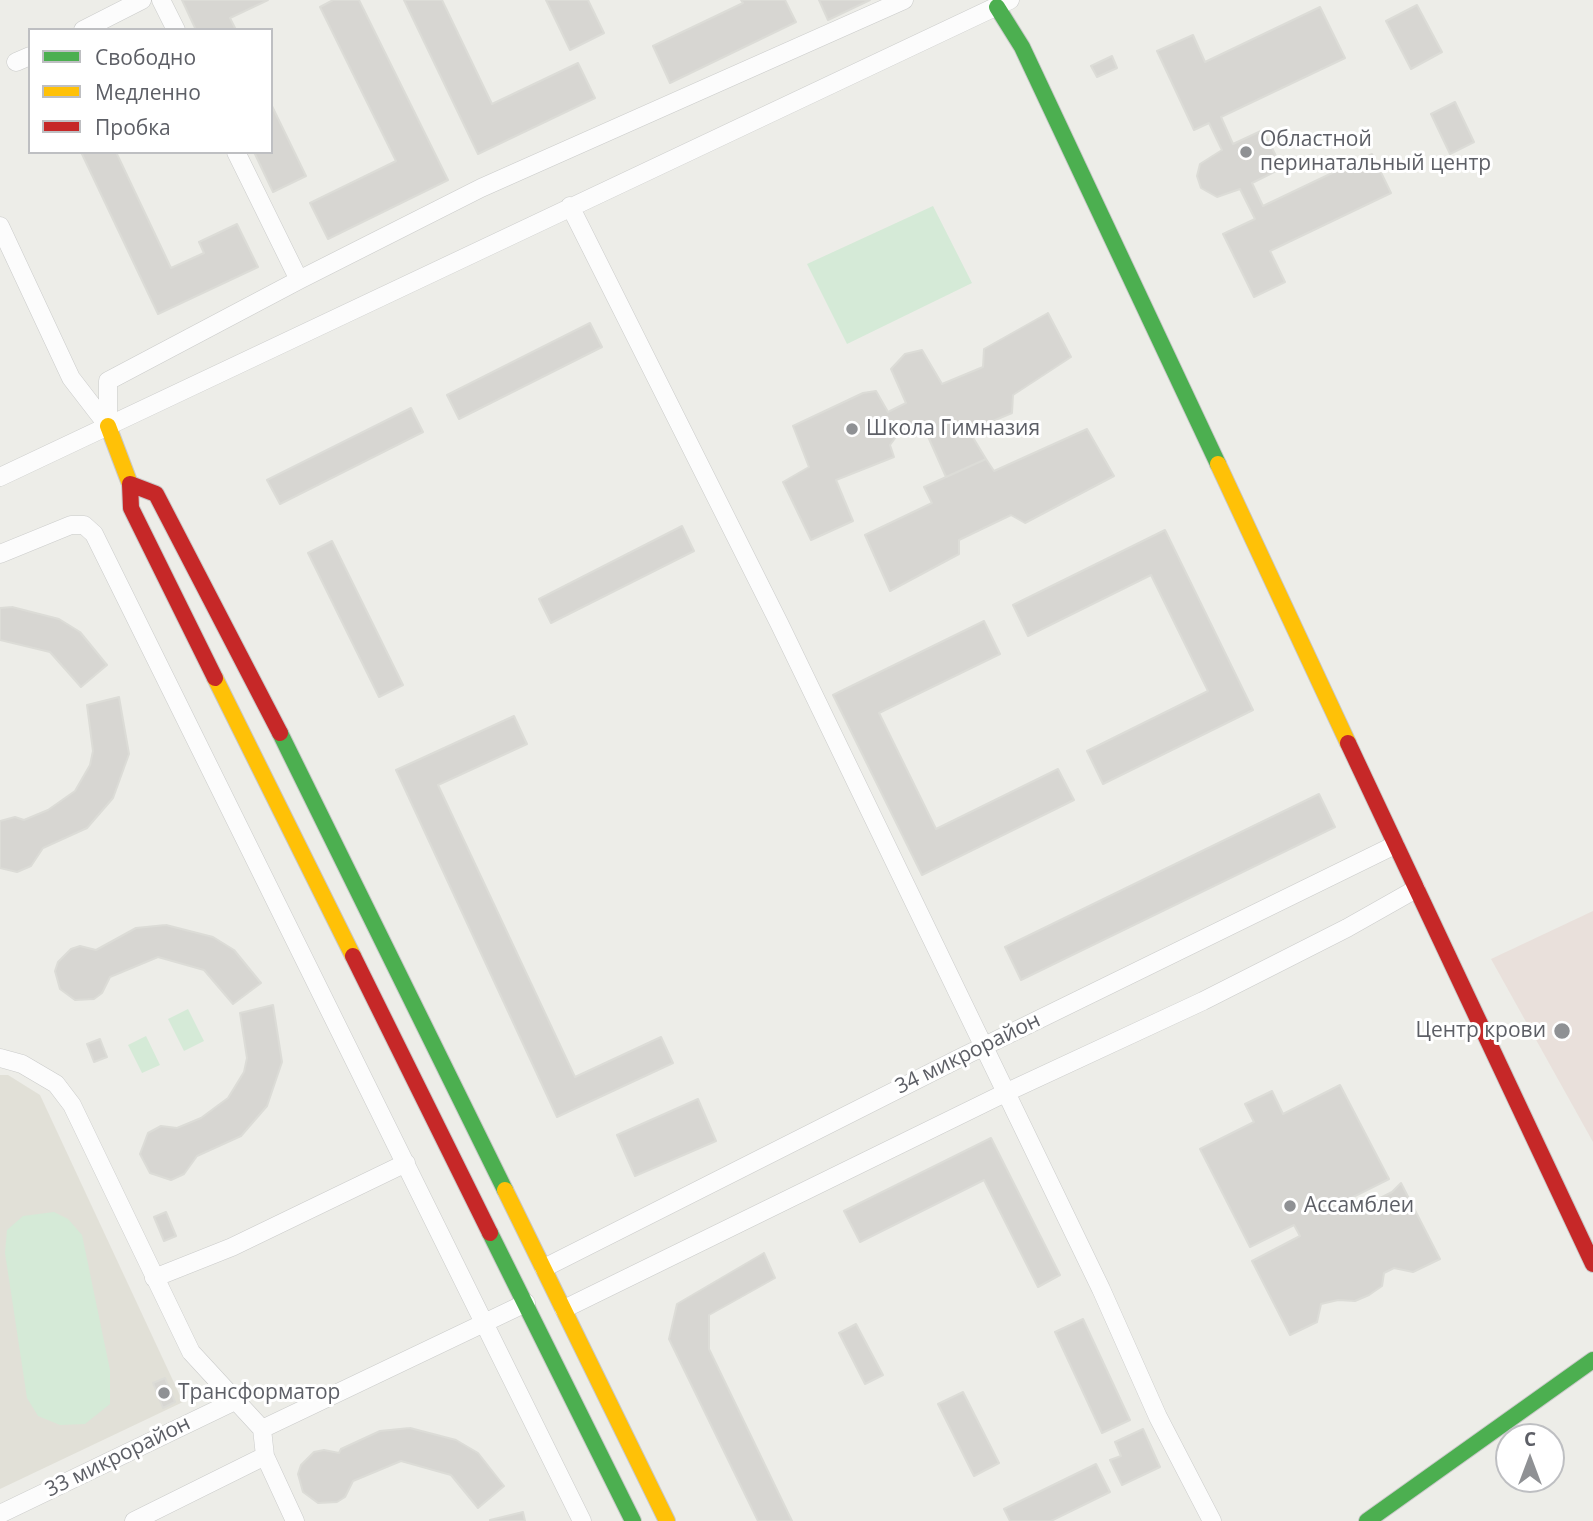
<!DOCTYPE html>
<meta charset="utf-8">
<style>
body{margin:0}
#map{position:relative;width:1593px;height:1521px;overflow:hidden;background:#edede8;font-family:"Open Sans",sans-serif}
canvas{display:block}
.legend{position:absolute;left:28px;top:28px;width:245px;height:126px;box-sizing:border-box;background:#fff;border:2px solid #bebfc2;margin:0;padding:9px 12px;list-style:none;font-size:21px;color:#5d5f66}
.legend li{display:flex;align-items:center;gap:14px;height:35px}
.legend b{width:35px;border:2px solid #bebfc2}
.north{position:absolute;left:1495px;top:1423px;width:70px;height:70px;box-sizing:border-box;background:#fff;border:2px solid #bebfc2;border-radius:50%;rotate:0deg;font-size:19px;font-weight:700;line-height:28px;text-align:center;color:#5d5f66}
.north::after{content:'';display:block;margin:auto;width:24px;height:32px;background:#8f9194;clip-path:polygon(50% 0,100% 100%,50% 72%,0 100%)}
</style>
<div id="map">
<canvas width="1593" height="1521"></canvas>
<ul class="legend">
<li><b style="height:9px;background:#4caf50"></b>Свободно</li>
<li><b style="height:9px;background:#ffc107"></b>Медленно</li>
<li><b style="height:9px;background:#c62828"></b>Пробка</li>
</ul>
<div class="north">С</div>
</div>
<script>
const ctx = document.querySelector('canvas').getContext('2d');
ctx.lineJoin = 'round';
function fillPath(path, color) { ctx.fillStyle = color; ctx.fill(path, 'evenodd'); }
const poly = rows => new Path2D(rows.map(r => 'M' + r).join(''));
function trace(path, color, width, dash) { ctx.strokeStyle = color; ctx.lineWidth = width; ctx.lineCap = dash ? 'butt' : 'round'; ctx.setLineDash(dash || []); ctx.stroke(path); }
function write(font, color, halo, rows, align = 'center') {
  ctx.font = font + ' "Open Sans",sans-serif'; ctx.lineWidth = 6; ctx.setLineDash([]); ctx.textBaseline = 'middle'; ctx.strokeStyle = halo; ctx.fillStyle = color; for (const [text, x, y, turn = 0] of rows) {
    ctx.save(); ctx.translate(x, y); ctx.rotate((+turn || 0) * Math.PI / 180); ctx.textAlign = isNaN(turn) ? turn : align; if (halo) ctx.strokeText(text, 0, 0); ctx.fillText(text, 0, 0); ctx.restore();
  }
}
fillPath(poly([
 [0,1075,8,1075,40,1095,183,1402,0,1489]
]), '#e1e0d7');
fillPath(poly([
 [1593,911,1593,1142,1491,959]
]), '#e9e0db');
fillPath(poly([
 [933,206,972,283,847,344,807,264],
 [188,1009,204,1041,184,1051,168,1019],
 [146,1036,160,1065,142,1073,128,1045],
 [54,1212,68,1219,82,1235,110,1370,110,1404,85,1424,60,1425,38,1416,27,1398,5,1253,7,1230,23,1216]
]), '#d5ead7');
const building = poly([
 [182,0,268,0,230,18,236,30,196,30,182,0],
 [333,0,359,0,448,180,328,239,310,203,396,161,320,7,333,0],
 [404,0,442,0,492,104,578,63,595,98,478,154,404,0],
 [546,0,588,0,604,33,570,50,546,0],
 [741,0,785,0,796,22,670,83,653,46,743,3,741,0],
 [819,0,870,0,828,20,819,0],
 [1417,5,1442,52,1411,69,1386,21,1417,5],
 [1320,7,1345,58,1221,117,1233,144,1263,130,1282,168,1252,183,1263,206,1372,154,1391,193,1270,251,1285,282,1254,297,1223,234,1255,219,1240,189,1217,197,1201,188,1197,176,1200,164,1222,150,1209,123,1194,130,1157,51,1193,35,1205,62,1320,7],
 [1112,56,1117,68,1097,77,1091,66,1112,56],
 [1455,102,1474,142,1450,154,1431,114,1455,102],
 [271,104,306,176,273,192,254,152,271,152,271,104],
 [81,152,116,152,171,268,204,253,199,242,237,224,258,267,158,314,81,152],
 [1048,313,1071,357,1013,395,1012,413,969,431,986,459,946,477,922,423,898,434,890,445,894,457,836,480,853,521,811,540,783,482,809,467,793,426,863,393,876,391,888,412,906,403,891,369,905,354,922,350,942,384,983,367,984,349,1048,313],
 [590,323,602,347,459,419,447,395,590,323],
 [411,408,423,432,280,504,267,480,411,408],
 [1087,429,1114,476,1025,523,1011,515,959,540,959,554,890,591,865,535,932,503,924,487,986,459,994,471,1087,429],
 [682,526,694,551,551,623,539,599,682,526],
 [1165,530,1253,710,1103,784,1087,751,1208,691,1151,575,1028,636,1013,605,1165,530],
 [332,541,403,685,379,697,308,553,332,541],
 [12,607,59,619,80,632,107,665,81,687,50,652,0,640,0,608,12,607],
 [984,621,1000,654,879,713,936,829,1058,769,1074,800,922,875,833,695,984,621],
 [119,697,129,754,113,798,87,828,43,848,31,866,17,872,0,868,0,821,15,817,24,820,48,810,75,791,90,765,93,751,87,705,119,697],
 [514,716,527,744,438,785,575,1077,661,1037,673,1063,557,1117,396,770,514,716],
 [1319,794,1335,827,1021,980,1005,947,1319,794],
 [166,925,213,937,234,950,261,983,233,1004,204,970,158,957,110,977,102,993,94,999,75,1000,60,989,55,971,58,962,71,949,80,946,96,950,136,928,166,925],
 [273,1005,282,1062,267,1106,241,1136,197,1156,184,1174,171,1180,150,1173,140,1154,148,1133,161,1126,177,1128,201,1118,228,1098,244,1072,247,1058,240,1013,273,1005],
 [100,1039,107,1057,94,1062,87,1044,100,1039],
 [1340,1085,1389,1179,1347,1200,1353,1212,1392,1192,1401,1183,1440,1259,1413,1272,1394,1268,1384,1273,1382,1286,1369,1295,1355,1301,1338,1300,1321,1304,1317,1322,1290,1335,1252,1261,1300,1236,1294,1225,1250,1247,1200,1149,1254,1122,1245,1104,1272,1091,1283,1114,1340,1085],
 [698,1099,716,1141,635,1176,617,1135,698,1099],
 [991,1138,1060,1275,1038,1287,984,1180,860,1242,844,1211,991,1138],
 [166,1212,176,1236,164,1241,154,1217,166,1212],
 [764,1253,775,1278,709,1315,709,1349,792,1521,758,1521,669,1339,677,1304,764,1253],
 [1083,1319,1130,1420,1102,1433,1055,1332,1083,1319],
 [856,1324,883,1375,865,1384,839,1333,856,1324],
 [165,1378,175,1402,163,1408,153,1383,165,1378],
 [963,1392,999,1463,974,1476,938,1404,963,1392],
 [410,1428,456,1440,478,1453,504,1486,478,1508,451,1475,401,1461,353,1481,345,1497,337,1502,318,1503,303,1492,298,1474,301,1465,314,1452,324,1450,339,1453,341,1449,380,1431,410,1428],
 [1143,1429,1160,1467,1122,1485,1110,1460,1121,1456,1115,1442,1143,1429],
 [1096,1464,1110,1492,1051,1521,1010,1521,1004,1509,1096,1464],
 [523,1512,525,1521,490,1521,490,1520,523,1512]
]);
fillPath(building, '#d7d6d2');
trace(building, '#dcdcd7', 2);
const street = poly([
 [161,0,176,30],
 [83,30,142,0],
 [16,62,30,56],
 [236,152,299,280],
 [570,206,780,625,1101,1289,1158,1417,1212,1521],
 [0,226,71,378,108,426],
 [108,426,108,381,299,280,481,188,904,0],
 [0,477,1010,0],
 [0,554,71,525,84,525,94,534,582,1521],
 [0,1058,22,1064,56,1084,72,1105,191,1352,262,1429,265,1456,295,1521],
 [544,1268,958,1059,1395,845],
 [154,1278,232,1247,406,1163],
 [564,1309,1005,1093,1203,1001,1347,928,1416,889],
 [262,1429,526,1303],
 [0,1514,235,1401],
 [134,1521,265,1456]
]);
const fast = poly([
 [997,7,1022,47,1218,464],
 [280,733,505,1190],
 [490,1233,633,1521],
 [1367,1521,1593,1360]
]);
const slow = poly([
 [108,426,130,484],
 [1218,464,1348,743],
 [215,678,353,956],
 [505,1190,667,1521]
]);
const jam = poly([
 [215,678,131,508,130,484,156,494,280,733],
 [1348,743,1593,1264],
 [353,956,490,1233]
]);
trace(street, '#cacbca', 19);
trace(fast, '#c9c9c9', 18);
trace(slow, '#c9c9c9', 18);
trace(jam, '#c9c9c9', 18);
trace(street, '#fcfcfc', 18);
trace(fast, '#4caf50', 16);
trace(slow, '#ffc107', 16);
trace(jam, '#c62828', 16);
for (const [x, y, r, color] of [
 [1246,152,7,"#8f9194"],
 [852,429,7,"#8f9194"],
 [1562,1031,9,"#8f9194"],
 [1290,1206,7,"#8f9194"],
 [164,1393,7,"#8f9194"]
]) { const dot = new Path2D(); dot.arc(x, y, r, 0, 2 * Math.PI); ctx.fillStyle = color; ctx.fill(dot); trace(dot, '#fff', 2.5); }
write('21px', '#5d5f66', '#fff', [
 ["Областной",1260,140],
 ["перинатальный центр",1260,164],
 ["Школа Гимназия",866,429],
 ["Центр крови",1546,1031,"right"],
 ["Ассамблеи",1304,1206],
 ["Трансформатор",178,1393]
], 'left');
write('21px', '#5d5f66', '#fff', [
 ["34 микрорайон",968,1054,-26],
 ["33 микрорайон",118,1457,-26]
]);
</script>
